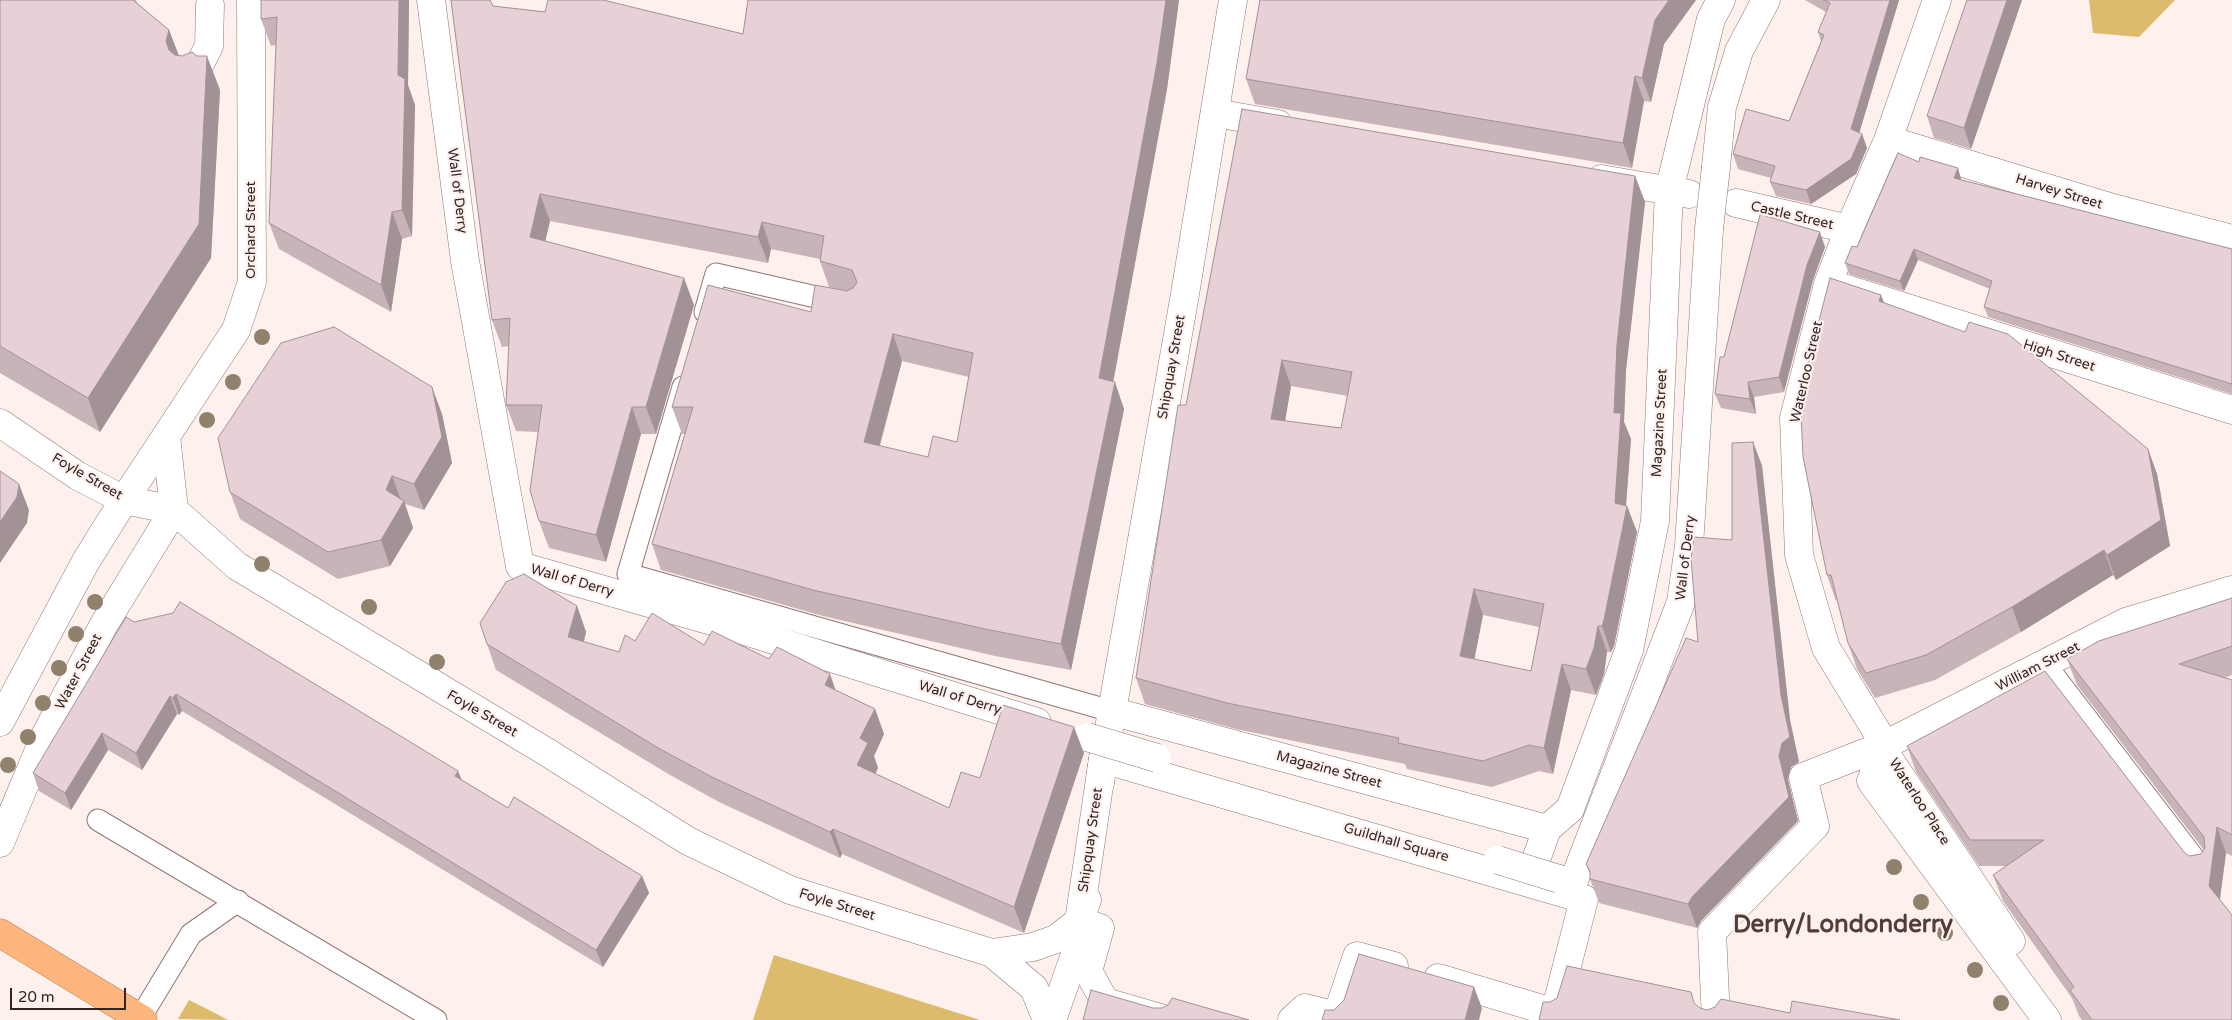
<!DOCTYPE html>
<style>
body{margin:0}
#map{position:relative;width:2232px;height:1020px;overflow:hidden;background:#fef0ed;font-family:"Varela Round",sans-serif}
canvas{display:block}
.scale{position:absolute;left:10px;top:988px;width:116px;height:22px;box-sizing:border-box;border:2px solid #2f2624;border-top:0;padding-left:6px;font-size:15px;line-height:18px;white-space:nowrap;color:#2f2624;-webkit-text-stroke:4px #fef0ed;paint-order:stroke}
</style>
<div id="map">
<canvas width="2232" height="1020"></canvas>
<div class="scale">20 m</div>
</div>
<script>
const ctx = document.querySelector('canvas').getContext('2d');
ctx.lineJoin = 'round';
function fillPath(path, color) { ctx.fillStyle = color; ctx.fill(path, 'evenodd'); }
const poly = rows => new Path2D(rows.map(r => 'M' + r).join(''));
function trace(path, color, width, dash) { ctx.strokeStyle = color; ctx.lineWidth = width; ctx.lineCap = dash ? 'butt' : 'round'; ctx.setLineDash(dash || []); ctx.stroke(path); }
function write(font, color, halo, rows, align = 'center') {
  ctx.font = font + ' "Varela Round",sans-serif'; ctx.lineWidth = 4.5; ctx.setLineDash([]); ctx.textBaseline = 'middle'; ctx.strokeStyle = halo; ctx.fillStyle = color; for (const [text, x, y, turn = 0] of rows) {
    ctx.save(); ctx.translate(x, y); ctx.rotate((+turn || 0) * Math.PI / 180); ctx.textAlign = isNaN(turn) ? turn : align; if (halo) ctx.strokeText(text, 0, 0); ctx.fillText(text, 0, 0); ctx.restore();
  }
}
fillPath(poly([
 [2089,0,2175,0,2139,37,2093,33],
 [774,955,977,1019,979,1020,753,1020],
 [189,1000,211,1011,228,1020,178,1019]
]), '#ddbb6c');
const lane = poly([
 [705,312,716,274,842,303],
 [683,387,628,574,1111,711],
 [2045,664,2203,870],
 [98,820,436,1020],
 [139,1020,191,934,238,901]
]);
const street = poly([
 [431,0,465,261,520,566,719,623,1037,722],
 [194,75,209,46,210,5],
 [1215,113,1278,124],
 [1888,140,2109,207,2232,239],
 [1716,167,1722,107,1739,51,1766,0],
 [1601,179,1689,194],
 [1736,203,1849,229],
 [1847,289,2232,410],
 [166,436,174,510],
 [124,500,236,330,252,282,251,0],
 [1111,711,1547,829,1570,809,1629,650,1655,521,1669,191,1711,19,1721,0],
 [1885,745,1826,648,1799,555,1794,418,1828,284,1849,229,1888,140,1937,0],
 [1100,783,1103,759,1584,899,1555,1013,1438,978],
 [1537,857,1547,829],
 [1559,879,1573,883,1681,602,1689,546,1709,229],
 [1087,900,1079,921,1100,928,1088,971,1105,1002,1167,1020],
 [1292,1020,1305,1008,1337,1016,1357,956,1394,966],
 [1716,1020,1712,932,1815,826,1803,777,1885,745,1889,759,2011,941],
 [2047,1020,1871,781,1885,745,2126,622,2232,590]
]);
const secondary = poly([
 [0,423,78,476,124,500,174,510,237,566,545,751,688,841,790,890,992,953,1034,988,1047,1020],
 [0,722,86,561,124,500],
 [1108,734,1185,294,1233,0],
 [0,843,45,736,103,626,174,510],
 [992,953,1033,947,1056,939,1079,921],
 [1052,1020,1077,949,1079,921,1103,759]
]);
const highway = poly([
 [0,933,143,1020]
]);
trace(lane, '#8e7875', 23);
trace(street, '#8e7875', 29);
trace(secondary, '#8e7875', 29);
trace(highway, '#b4835e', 29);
trace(lane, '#fff', 21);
trace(street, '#fff', 28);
trace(secondary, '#fff', 28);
trace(highway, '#fcb57d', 28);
const streetBridge = poly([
 [1709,229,1716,167],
 [1087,737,1157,758],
 [1498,860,1559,879]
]);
trace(streetBridge, '#8e7875', 29, []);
trace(streetBridge, '#fff', 28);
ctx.fillStyle = '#8f816b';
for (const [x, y] of [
 [262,337],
 [233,382],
 [207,420],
 [262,564],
 [95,602],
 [369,607],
 [76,634],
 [437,662],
 [59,668],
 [43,703],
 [28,737],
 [8,765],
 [1894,867],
 [1921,902],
 [1945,933],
 [1975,970],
 [2001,1003]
]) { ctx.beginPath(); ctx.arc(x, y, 8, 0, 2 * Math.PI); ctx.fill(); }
fillPath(poly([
 [0,0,136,0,137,3,169,30,179,56,220,90,211,258,100,432,0,373],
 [261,0,409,0,408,85,415,105,412,236,402,239,391,312,279,249,269,223,276,45,271,46,261,19],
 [748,0,1179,0,1167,89,1113,382,1124,409,1071,670,995,656,823,616,661,570,652,544,685,434,682,434,672,407,811,312,836,289,829,287,820,261,820,259,771,249,768,263,550,221,545,241,694,305,656,434,641,434,606,562,549,548,539,521,538,432,516,431,506,405,509,346,502,347,492,320,493,6,743,34],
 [902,361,969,377,957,442,928,457,880,446],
 [1260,0,1696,0,1664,44,1651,102,1644,101,1632,168,1255,104,1246,79],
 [1805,0,1899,0,1859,133,1862,134,1867,148,1856,174,1811,204,1776,196,1770,182,1771,178,1738,169,1733,154,1789,121,1821,41,1818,32,1826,12],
 [1967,0,2022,0,1971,149,1934,138,1927,116],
 [1919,162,1961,179,1961,180,2232,249,2232,394,1988,317,1984,307,1990,289,1918,260,1904,291,1849,274,1845,263],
 [1635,176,1645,202,1626,370,1624,422,1631,439,1626,505,1627,506,1637,532,1614,646,1611,652,1607,652,1604,674,1596,695,1571,690,1553,774,1539,771,1492,787,1407,769,1405,764,1236,729,1145,704,1136,678,1186,405],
 [1291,386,1348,396,1341,428,1285,421],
 [1483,615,1539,627,1531,671,1474,659],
 [1770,213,1771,217,1825,247,1813,280,1784,392,1754,397,1756,414,1721,408,1715,394,1724,357],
 [1884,303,2148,449,2157,474,2170,546,2116,580,2113,575,2021,632,1935,680,1875,698,1857,669,1848,643,1837,600,1836,601,1827,575],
 [442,414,452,463,424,510,405,504,413,528,390,566,338,579,240,519,230,492],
 [1753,442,1762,466,1790,720,1799,762,1791,767,1788,780,1798,821,1701,921,1697,928,1599,903,1590,879,1590,874,1586,864,1698,642,1732,540],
 [2232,598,2232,675,2225,678,2232,680,2232,856,2226,853,2220,900,2232,1020,2082,1020,2079,1016,2072,998,2003,901,1993,875,2006,866,1979,866,1916,772,1907,746,2184,852,2189,856,2201,854,2204,850,2077,685,2067,659],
 [577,606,586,632,584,642,619,652,635,641,704,645,769,659,875,709,884,734,874,756,878,768,875,774,949,808,980,778,1084,753,1024,933,842,854,840,858,721,803,670,775,496,670,487,644],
 [134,622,462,780,508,808,642,876,649,893,603,967,182,711,179,715,177,714,142,770,108,750,71,810,39,791,33,773]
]), '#c7b3b8');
fillPath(poly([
 [399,0,409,0,408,85,415,105,412,236,402,210,398,75],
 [1166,0,1179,0,1167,89,1109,405,1099,378],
 [1669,0,1696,0,1664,44,1651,102,1642,78,1655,20],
 [1890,0,1899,0,1856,144,1851,129],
 [2007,0,2022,0,1971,149,1964,128],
 [169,30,182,64,178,75,166,41],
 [207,56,220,90,211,258,100,432,88,398],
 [1635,76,1644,101,1632,168,1623,143],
 [1862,134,1867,148,1856,174,1811,204,1806,190],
 [1958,168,1961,179,1958,189,1954,178],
 [1635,176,1645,202,1626,370,1624,422,1631,439,1625,518,1627,506,1637,532,1614,646,1611,652,1602,626,1615,503,1614,413,1617,344],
 [540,194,550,221,540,264,530,237],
 [392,212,402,239,391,312,381,285],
 [762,222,771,249,768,263,758,237],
 [1820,232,1825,247,1813,280,1784,392,1779,377,1807,265],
 [1914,249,1918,260,1904,291,1900,281],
 [684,278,694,305,656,434,646,407],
 [1881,295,1891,320,1879,301],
 [893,334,902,361,873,469,864,442],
 [1282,360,1291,386,1281,445,1271,419],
 [1115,382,1124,409,1071,670,1061,644],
 [1748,382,1754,397,1756,414,1750,399],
 [432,387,442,414,452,463,424,510,414,484],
 [632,407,641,434,606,562,596,535],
 [1753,442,1762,466,1790,720,1799,762,1791,767,1788,780,1798,821,1701,921,1697,928,1688,904,1779,756,1781,695],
 [2148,449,2157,474,2170,546,2116,580,2107,555],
 [392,476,402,503,404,501,413,528,390,566,381,540,386,490],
 [19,484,29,510,27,523,0,563,0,522],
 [2104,550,2113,575,2021,632,2012,607],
 [1474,589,1483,615,1470,682,1460,656],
 [577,606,586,632,578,663,568,637],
 [1598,626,1607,652,1604,674,1596,695,1586,669],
 [1562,664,1571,690,1553,774,1544,748],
 [830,674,839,700,825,685],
 [176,694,182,711,179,715,173,698],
 [170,696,177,714,142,770,136,753],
 [875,709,884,734,874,756,878,768,867,791,857,765,860,738],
 [1074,727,1084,753,1024,933,1014,907],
 [102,733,108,750,71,810,65,793],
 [458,771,465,788,455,776],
 [2217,827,2226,853,2218,912,2209,886],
 [833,829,842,854,840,858,830,832],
 [642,876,649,893,603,967,596,950],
 [1474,987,1482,1008,1479,1020,1465,1020]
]), '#a29296');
const building = poly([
 [0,0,133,0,169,30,166,41,169,50,175,55,182,56,192,52,197,56,207,56,199,224,88,398,0,346,0,0],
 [261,0,399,0,398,75,405,79,402,210,392,212,381,285,269,223,277,17,261,19,261,0],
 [451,0,490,0,493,6,545,12,548,0,603,0,743,34,748,0,1166,0,1157,63,1099,378,1115,382,1061,644,985,629,813,590,652,544,693,407,672,407,708,285,811,312,815,285,847,291,853,288,857,282,852,270,820,261,824,236,762,222,758,237,540,194,530,237,684,278,646,407,632,407,596,535,539,521,530,490,542,405,506,405,510,318,492,320,451,0],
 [893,334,973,353,957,442,933,436,928,457,864,442,893,334],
 [1260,0,1669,0,1655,20,1642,78,1635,76,1623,143,1246,79,1260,0],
 [1824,0,1890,0,1851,129,1862,134,1851,159,1806,190,1770,182,1775,166,1733,154,1746,109,1789,121,1824,35,1818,32,1830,3,1824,0],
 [1967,0,2007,0,1964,128,1927,116,1967,0],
 [1242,109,1635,176,1617,344,1614,413,1621,413,1615,503,1627,506,1604,620,1602,626,1598,626,1594,648,1586,669,1562,664,1544,748,1529,745,1483,761,1398,743,1399,738,1227,703,1136,678,1178,405,1186,405,1242,109],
 [1282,360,1352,372,1341,428,1271,419,1282,360],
 [1474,589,1544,604,1531,671,1460,656,1474,589],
 [1898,153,1919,162,1920,157,1958,168,1954,178,2232,249,2232,384,1984,307,1992,281,1914,249,1900,281,1845,263,1852,246,1857,247,1898,153],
 [1761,211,1770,213,1766,216,1820,232,1807,265,1779,377,1748,382,1750,399,1715,394,1720,357,1724,357,1761,211],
 [1830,278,1881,295,1879,301,1965,332,1969,322,2008,334,2148,449,2161,520,2107,555,2104,550,2012,607,1926,655,1866,673,1848,643,1831,575,1827,575,1803,457,1800,394,1830,278],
 [334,327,432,387,442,437,414,484,392,476,386,490,404,501,381,540,328,552,230,492,218,438,281,343,334,327],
 [1753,442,1781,695,1790,737,1782,743,1779,756,1789,797,1692,897,1688,904,1590,879,1590,871,1586,864,1686,638,1698,642,1691,559,1694,537,1732,540,1732,443,1753,442],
 [0,471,19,484,17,497,0,522,0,471],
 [524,574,577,606,568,637,619,652,625,635,635,641,652,613,704,645,712,631,769,659,777,647,830,674,825,685,875,709,860,738,868,743,857,765,949,808,961,772,980,778,1003,705,1074,727,1014,907,833,829,830,832,712,777,660,749,487,644,480,623,506,582,524,574],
 [2232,598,2232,646,2179,664,2232,680,2232,835,2217,827,2209,886,2232,915,2232,1020,2092,1020,2070,990,2074,987,1993,875,2044,840,1970,840,1907,746,2045,671,2184,852,2189,856,2201,854,2205,848,2204,837,2067,659,2099,641,2232,598],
 [180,602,458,771,455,776,508,808,514,797,642,876,596,950,176,694,173,698,170,696,136,753,102,733,65,793,33,773,126,617,134,622,173,613,180,602],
 [1359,954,1474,987,1465,1020,1322,1020,1325,1010,1334,1010,1344,1000,1359,954],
 [1567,966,1691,992,1694,1003,1700,1008,1707,1010,1715,1007,1721,999,1790,1013,1792,1001,1900,1020,1539,1020,1543,1002,1550,1002,1557,998,1567,966],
 [1091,990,1153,1008,1162,1008,1168,1005,1172,998,1249,1020,1083,1020,1091,990]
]);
fillPath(building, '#e7d0d6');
trace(building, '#a29296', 1);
write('14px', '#2f2624', '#fef0ed', [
 ["Wall of Derry",457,191,83],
 ["Harvey Street",2059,192,17],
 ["Castle Street",1792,216,13],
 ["Orchard Street",251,230,-90],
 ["High Street",2059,356,18],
 ["Shipquay Street",1172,367,-80],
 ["Waterloo Street",1807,372,-77],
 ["Magazine Street",1660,423,-87],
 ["Foyle Street",87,477,30],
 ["Wall of Derry",1686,558,-83],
 ["Wall of Derry",572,581,16],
 ["William Street",2038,667,-27],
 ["Water Street",79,672,-62],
 ["Wall of Derry",960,698,17],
 ["Foyle Street",482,714,30],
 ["Magazine Street",1329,770,15],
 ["Waterloo Place",1919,802,57],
 ["Shipquay Street",1091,840,-82],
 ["Guildhall Square",1396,843,16],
 ["Foyle Street",837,905,17]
]);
write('bold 24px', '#513e3b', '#fef0ed', [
 ["Derry/Londonderry",1843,926]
]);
</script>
